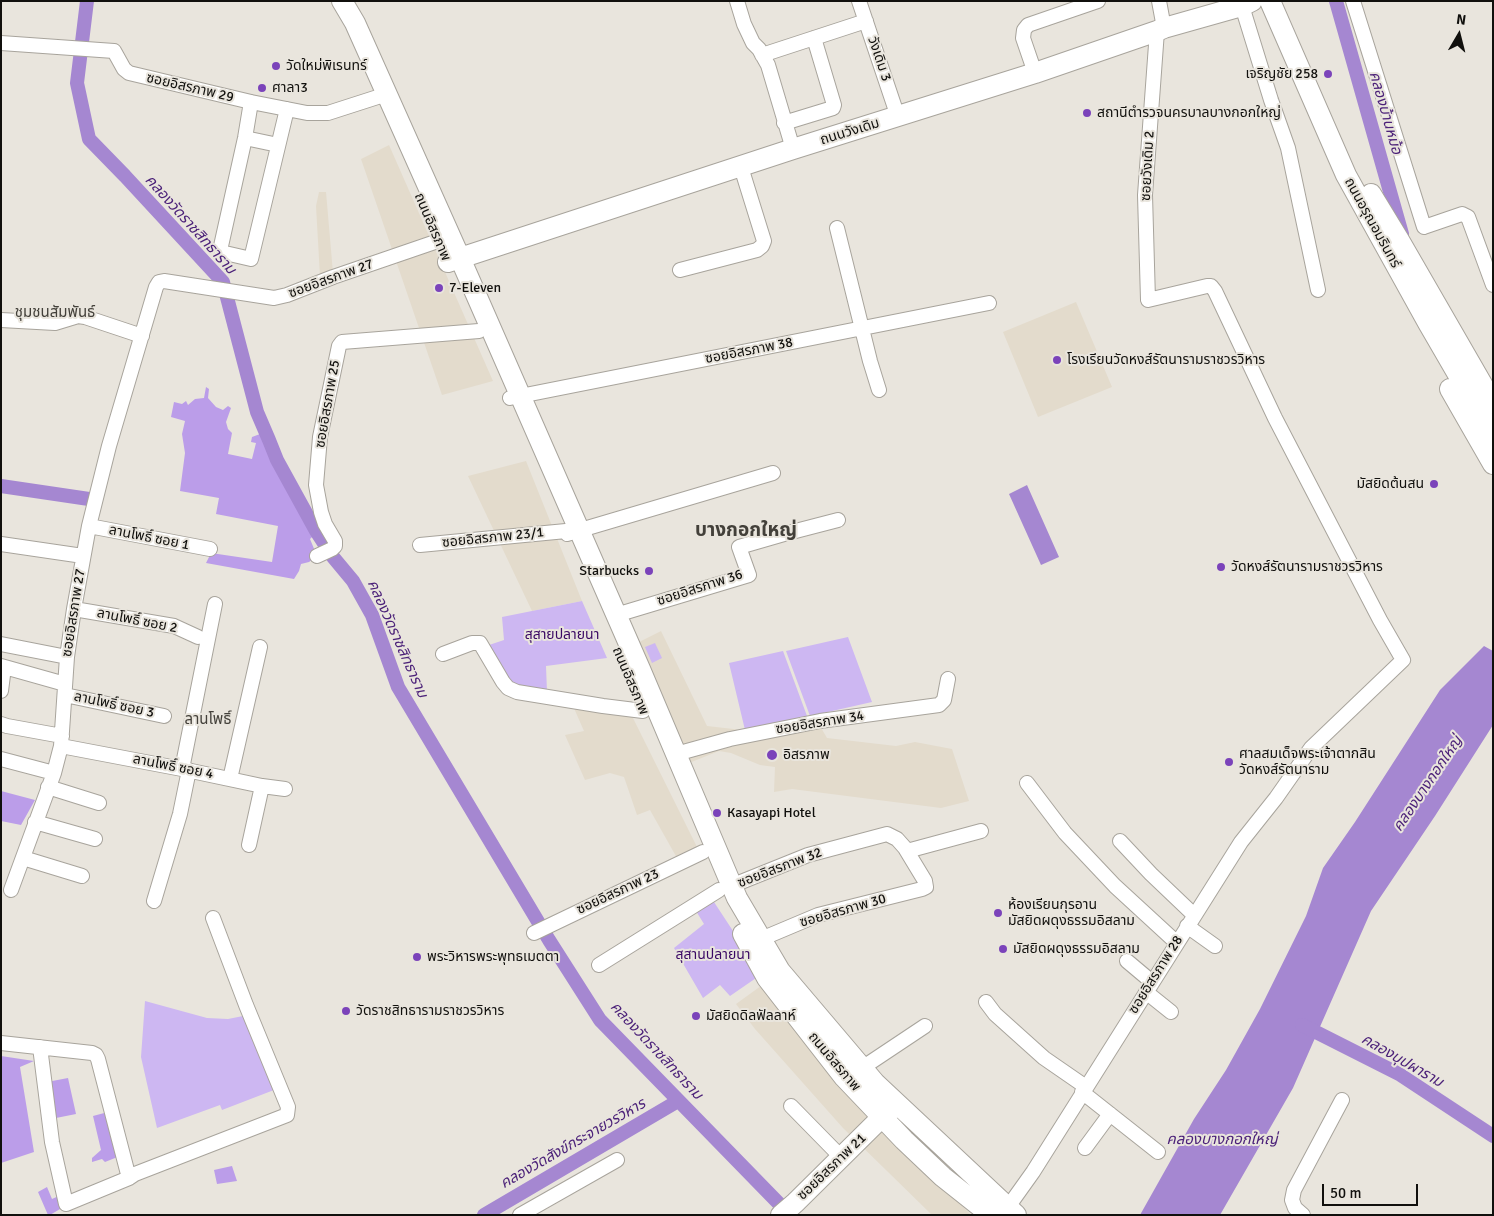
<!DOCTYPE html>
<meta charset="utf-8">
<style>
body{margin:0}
#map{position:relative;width:1494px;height:1216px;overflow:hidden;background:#e9e5dd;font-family:Signika,sans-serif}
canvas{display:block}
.frame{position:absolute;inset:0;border:2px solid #11100d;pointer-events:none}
.north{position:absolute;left:1434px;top:10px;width:50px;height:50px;-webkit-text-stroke:4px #e9e5dd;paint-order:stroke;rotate:8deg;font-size:14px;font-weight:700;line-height:20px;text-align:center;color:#11100d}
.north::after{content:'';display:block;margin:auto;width:18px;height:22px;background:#11100d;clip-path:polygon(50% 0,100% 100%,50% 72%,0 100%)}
.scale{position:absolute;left:1322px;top:1184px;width:96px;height:22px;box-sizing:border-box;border:2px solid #11100d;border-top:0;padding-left:6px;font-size:15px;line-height:18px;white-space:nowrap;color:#11100d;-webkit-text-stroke:4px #e9e5dd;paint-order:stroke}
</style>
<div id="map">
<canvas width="1494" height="1216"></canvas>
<div class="frame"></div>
<div class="north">N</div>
<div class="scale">50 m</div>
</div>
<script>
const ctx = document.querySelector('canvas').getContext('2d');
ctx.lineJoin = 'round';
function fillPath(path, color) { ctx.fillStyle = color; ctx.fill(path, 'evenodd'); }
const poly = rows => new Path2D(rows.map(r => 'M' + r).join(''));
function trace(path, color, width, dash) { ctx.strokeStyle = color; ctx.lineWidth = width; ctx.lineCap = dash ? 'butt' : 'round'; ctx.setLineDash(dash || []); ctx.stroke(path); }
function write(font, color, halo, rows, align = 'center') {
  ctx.font = font + ' Signika,"Noto Sans Thai",sans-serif'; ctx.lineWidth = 4; ctx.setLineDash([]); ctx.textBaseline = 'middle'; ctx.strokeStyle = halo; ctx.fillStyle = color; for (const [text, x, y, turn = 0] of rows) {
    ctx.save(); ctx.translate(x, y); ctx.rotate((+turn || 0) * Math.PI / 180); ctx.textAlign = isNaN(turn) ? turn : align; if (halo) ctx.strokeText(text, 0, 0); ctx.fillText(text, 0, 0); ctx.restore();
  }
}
fillPath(poly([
 [389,145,493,381,442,395,361,159],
 [319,192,326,192,333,273,320,276,316,206],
 [1076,302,1112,387,1038,417,1003,332],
 [526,461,582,601,532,611,468,476],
 [661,631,707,726,777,734,820,726,827,738,896,746,915,742,952,749,969,801,941,808,792,789,774,792,775,767,760,765,731,753,719,751,689,763,635,644],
 [573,706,631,714,698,849,677,858,650,810,637,815,624,777,610,773,585,780,565,735,584,731],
 [765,983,819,1058,971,1215,932,1215,843,1128,755,1029,736,1004]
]), '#e3dbcc');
fillPath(poly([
 [582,601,607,658,546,666,547,692,520,691,506,681,489,645,504,640,502,617],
 [848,637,872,702,810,716,786,651],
 [655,643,662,658,652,663,645,647],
 [783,651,807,716,745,730,729,663],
 [714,902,733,931,759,976,730,996,720,985,703,998,674,948,704,924,696,911],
 [145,1001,207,1018,228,1019,243,1016,274,1090,222,1110,220,1105,157,1128,141,1057]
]), '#cdb7f2');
fillPath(poly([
 [206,387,209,389,208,398,216,407,223,410,228,406,231,408,226,422,228,429,232,433,228,454,252,459,256,443,251,442,252,437,260,434,313,536,310,539,317,556,309,562,301,564,299,571,294,579,206,563,211,553,272,562,278,526,216,514,219,498,180,491,185,453,182,434,185,421,171,417,174,402,182,404,186,401,188,405,195,399,204,398],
 [1,791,35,800,21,825,1,821],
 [1,1056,34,1061,20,1067,34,1152,1,1163],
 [68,1078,76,1114,51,1119,47,1082],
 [108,1112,120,1156,105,1162,102,1159,92,1162,92,1158,101,1150,93,1116],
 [232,1166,237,1181,217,1184,214,1170],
 [47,1187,52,1199,61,1195,65,1206,50,1215,48,1215,38,1192]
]), '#bb9de9');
fillPath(poly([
 [1027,485,1059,557,1041,565,1009,494],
 [1484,646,1493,651,1493,725,1435,816,1371,911,1293,1088,1220,1215,1140,1215,1194,1119,1226,1070,1260,1009,1306,916,1323,868,1355,822,1440,690]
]), '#a587d1');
trace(poly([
 [87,1,77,83,89,139,125,176,223,282,257,412,269,440,277,460,316,531,333,557,353,581,372,615,398,687,549,940,600,1020,790,1215],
 [1336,1,1402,234],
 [1,486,89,499],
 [1302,1025,1399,1074,1493,1136],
 [484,1215,678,1101]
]), '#a587d1', 14);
const street = poly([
 [737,1,744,24,753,43,759,49,768,65,793,149],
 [859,1,898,117],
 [1159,1,1164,28],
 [1353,1,1424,227,1462,214,1468,217,1493,285],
 [1242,6,1271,100,1288,148,1318,290],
 [1,43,114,51,124,69,129,73,251,102,307,113,328,113,387,94],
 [762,55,866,21],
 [1035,73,1023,38,1024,30,1028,25,1098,1],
 [251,102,245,138,221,246,221,250,225,253,251,259,287,109],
 [784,123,833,108,834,105,814,38],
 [245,138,278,145],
 [837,228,870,361,879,390],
 [680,270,757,250,762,246,764,241,741,167],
 [1,320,55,323,78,316,85,317,142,336],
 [510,398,989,303],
 [89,526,210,549],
 [567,534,773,473],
 [1,544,83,556],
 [420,545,566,531],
 [317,556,332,549,335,546,335,541,325,524,321,512,316,485,320,437,339,346,342,342,479,331],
 [74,609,174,626,198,637],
 [616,615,749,575,739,547,784,534,838,520],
 [1,644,67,657],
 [443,654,472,643,480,643,503,682,508,688,517,692,603,706,643,711],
 [1,666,65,684],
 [1,691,4,667],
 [65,695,164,716],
 [1,724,7,726,62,736],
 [61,746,182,769,262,786,285,789],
 [676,754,730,739,820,721,939,705,944,700,948,679],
 [1,759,54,773],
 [182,769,215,604],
 [230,779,260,647],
 [1027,783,1065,833,1115,886,1177,943],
 [48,787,99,803],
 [35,822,95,839],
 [1120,841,1151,874,1194,915],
 [249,845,262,786],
 [907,851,981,831],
 [23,858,82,876],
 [731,886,808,855,887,834,897,839,905,848,925,881,926,887,922,889,818,915,761,939],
 [11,890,54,773,61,746,67,657,74,609,89,526,109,446,156,287,159,282,164,281,274,298,287,295,333,277,438,241],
 [154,901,180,814,189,770],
 [1187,926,1215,946],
 [534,933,703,852],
 [1127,961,1152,982],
 [599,965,719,890],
 [1146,992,1171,1012],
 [986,1002,995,1014,1044,1058,1086,1087],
 [1,1043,92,1053,96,1055,98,1059,129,1178],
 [40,1047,52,1142,66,1204,129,1178,135,1174,287,1115,288,1107,246,1005,213,918],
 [862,1068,925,1026],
 [1082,1092,1158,1152],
 [791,1106,842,1158],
 [1085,1148,1110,1114],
 [1008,1207,1033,1172,1241,842,1276,798,1311,748,1403,660,1380,620,1275,418,1215,291,1211,286,1207,286,1148,300,1145,195,1157,31],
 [520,1215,617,1160],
 [1303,1215,1295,1208,1292,1200,1294,1190,1342,1100]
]);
const secondary = poly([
 [342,1,355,23,460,258,640,669,737,898,780,971,875,1083,1016,1215],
 [1270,1,1346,175,1428,323,1493,435],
 [1371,194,1399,240,1493,403],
 [448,262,793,149,1035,73,1157,31,1164,28,1242,6,1252,1],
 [1450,389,1493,464],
 [743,934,767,978,844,1077,904,1140,943,1177,991,1215],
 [781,1215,795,1203,882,1117,892,1109]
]);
trace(street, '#a8a49c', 16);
trace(secondary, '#a8a49c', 22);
trace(street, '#fff', 14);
trace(secondary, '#fff', 20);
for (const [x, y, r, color] of [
 [276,66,5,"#7b43ba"],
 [1328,74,5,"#7b43ba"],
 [262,88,5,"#7b43ba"],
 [1087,113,5,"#7b43ba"],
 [439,288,5,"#7b43ba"],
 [1057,360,5,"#7b43ba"],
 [1434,484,5,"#7b43ba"],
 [1221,567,5,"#7b43ba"],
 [649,571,5,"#7b43ba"],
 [772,755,6,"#7b43ba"],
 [1229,762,5,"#7b43ba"],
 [717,813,5,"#7b43ba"],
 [998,913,5,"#7b43ba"],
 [1003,949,5,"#7b43ba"],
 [417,957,5,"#7b43ba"],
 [346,1011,5,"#7b43ba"],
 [696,1016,5,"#7b43ba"]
]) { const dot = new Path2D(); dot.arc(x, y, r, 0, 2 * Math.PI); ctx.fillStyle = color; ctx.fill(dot); trace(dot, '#e9e5dd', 2); }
write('14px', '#11100d', '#e9e5dd', [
 ["วังเดิม 3",879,59,71],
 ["ซอยอิสรภาพ 29",190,88,13],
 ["ถนนวังเดิม",850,132,-17],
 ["ซอยวังเดิม 2",1148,166,-87],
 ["ถนนอรุณอมรินทร์",1372,223,61],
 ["ถนนอิสรภาพ",432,227,67],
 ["ซอยอิสรภาพ 27",331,279,-20],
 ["ซอยอิสรภาพ 38",749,351,-11],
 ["ซอยอิสรภาพ 25",328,404,-80],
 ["ลานโพธิ์ ซอย 1",149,538,11],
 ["ซอยอิสรภาพ 23/1",493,538,-6],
 ["ซอยอิสรภาพ 36",700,588,-18],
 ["ซอยอิสรภาพ 27",74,613,-81],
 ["ลานโพธิ์ ซอย 2",137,621,11],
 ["ถนนอิสรภาพ",630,681,67],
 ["ลานโพธิ์ ซอย 3",114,705,12],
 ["ซอยอิสรภาพ 34",820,723,-9],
 ["ลานโพธิ์ ซอย 4",173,767,11],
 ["ซอยอิสรภาพ 32",780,868,-21],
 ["ซอยอิสรภาพ 23",618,892,-25],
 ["ซอยอิสรภาพ 30",843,911,-16],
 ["ซอยอิสรภาพ 28",1156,975,-58],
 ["ถนนอิสรภาพ",834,1062,50],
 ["ซอยอิสรภาพ 21",832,1167,-44]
]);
write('14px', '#11100d', '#e9e5dd', [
 ["วัดใหม่พิเรนทร์",286,66],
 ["เจริญชัย 258",1318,74,"right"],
 ["ศาลา3",272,88],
 ["สถานีตำรวจนครบาลบางกอกใหญ่",1097,113],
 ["7-Eleven",449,288],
 ["โรงเรียนวัดหงส์รัตนารามราชวรวิหาร",1067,360],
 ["มัสยิดต้นสน",1424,484,"right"],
 ["วัดหงส์รัตนารามราชวรวิหาร",1231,567],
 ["Starbucks",639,571,"right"],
 ["ศาลสมเด็จพระเจ้าตากสิน",1239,754],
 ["วัดหงส์รัตนาราม",1239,770],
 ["อิสรภาพ",783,755],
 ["Kasayapi Hotel",727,813],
 ["ห้องเรียนกุรอาน",1008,905],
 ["มัสยิดผดุงธรรมอิสลาม",1008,921],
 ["มัสยิดผดุงธรรมอิสลาม",1013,949],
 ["พระวิหารพระพุทธเมตตา",427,957],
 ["วัดราชสิทธารามราชวรวิหาร",356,1011],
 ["มัสยิดดิลฟัลลาห์",706,1016]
], 'left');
write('14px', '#3a0864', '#e9e5dd', [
 ["สุสายปลายนา",562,635],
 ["สุสานปลายนา",713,955]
]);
write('italic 15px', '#4c2279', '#e9e5dd', [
 ["คลองบ้านหม้อ",1385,113,74],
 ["คลองวัดราชสิทธาราม",190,225,48],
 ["คลองวัดราชสิทธาราม",397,639,66],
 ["คลองบางกอกใหญ่",1428,784,-56],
 ["คลองวัดราชสิทธาราม",656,1051,47],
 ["คลองบุปผาราม",1402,1061,30],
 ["คลองบางกอกใหญ่",1222,1140],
 ["คลองวัดสังข์กระจายวรวิหาร",573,1144,-30]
]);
write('15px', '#43403a', '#e9e5dd', [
 ["ชุมชนสัมพันธ์",55,313],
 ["ลานโพธิ์",208,720]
]);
write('bold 19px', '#43403a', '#e9e5dd', [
 ["บางกอกใหญ่",746,531]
]);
</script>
